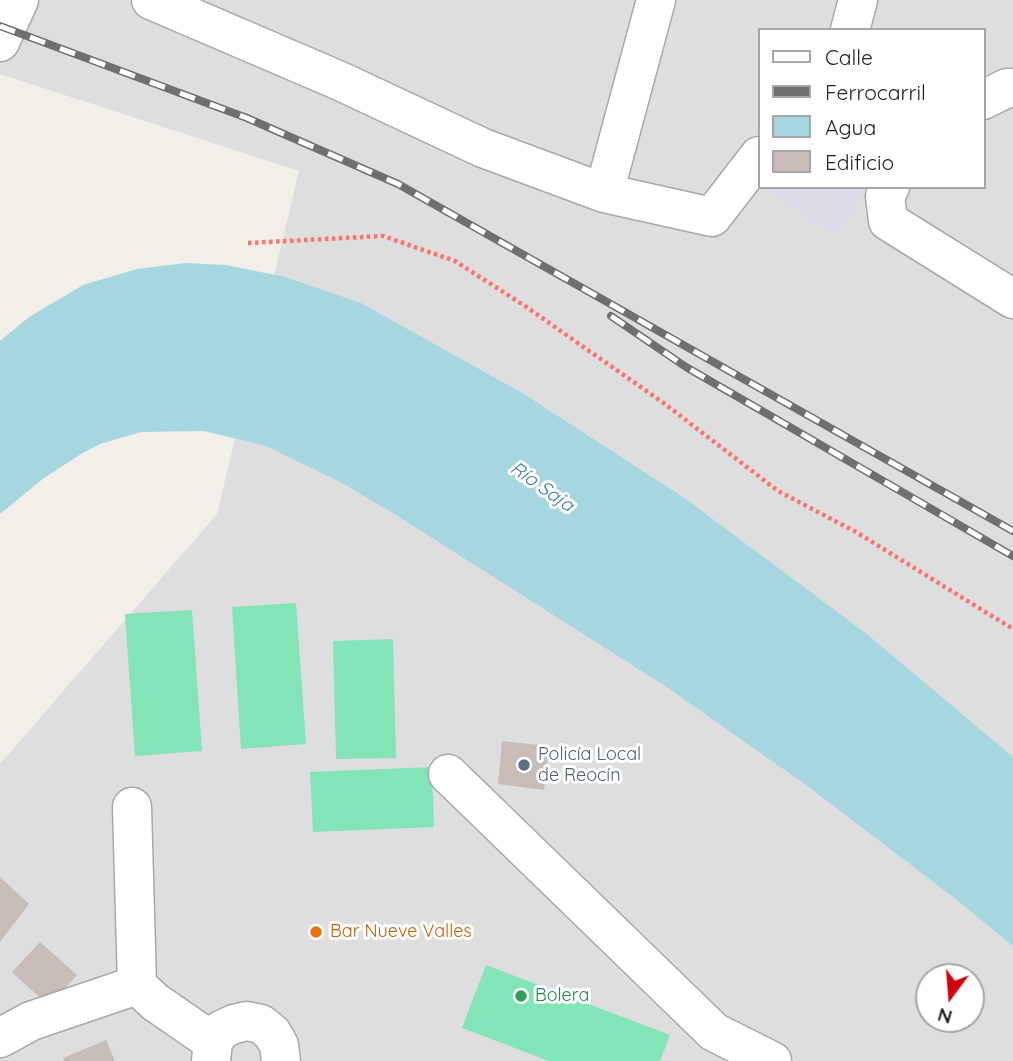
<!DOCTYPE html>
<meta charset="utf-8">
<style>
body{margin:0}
#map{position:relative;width:1013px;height:1061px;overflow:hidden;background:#f2eee8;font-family:Quicksand,sans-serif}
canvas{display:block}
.legend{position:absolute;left:758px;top:28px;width:228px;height:161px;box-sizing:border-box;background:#fff;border:2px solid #a6a6a6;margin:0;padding:9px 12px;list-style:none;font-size:21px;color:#212121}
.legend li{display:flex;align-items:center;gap:14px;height:35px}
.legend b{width:35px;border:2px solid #a6a6a6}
.north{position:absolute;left:915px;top:963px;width:70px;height:70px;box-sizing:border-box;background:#fff;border:2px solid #a6a6a6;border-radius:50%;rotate:196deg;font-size:19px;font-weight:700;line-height:28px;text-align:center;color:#212121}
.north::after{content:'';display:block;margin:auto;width:24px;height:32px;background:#d2000d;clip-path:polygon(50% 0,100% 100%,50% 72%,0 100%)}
</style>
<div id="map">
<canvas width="1013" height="1061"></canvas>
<ul class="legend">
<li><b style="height:9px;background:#fff"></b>Calle</li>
<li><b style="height:9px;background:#6f6f6f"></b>Ferrocarril</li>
<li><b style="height:19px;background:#a6d7e1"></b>Agua</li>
<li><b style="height:19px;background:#c7bdb6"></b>Edificio</li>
</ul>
<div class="north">N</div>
</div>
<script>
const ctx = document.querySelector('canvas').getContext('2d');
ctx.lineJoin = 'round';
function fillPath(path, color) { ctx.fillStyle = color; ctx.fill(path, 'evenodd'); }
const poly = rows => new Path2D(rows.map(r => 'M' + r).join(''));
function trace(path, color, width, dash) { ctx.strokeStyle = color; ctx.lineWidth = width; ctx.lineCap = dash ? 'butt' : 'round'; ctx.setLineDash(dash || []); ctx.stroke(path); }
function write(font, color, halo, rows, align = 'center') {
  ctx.font = font + ' Quicksand,sans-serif'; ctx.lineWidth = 6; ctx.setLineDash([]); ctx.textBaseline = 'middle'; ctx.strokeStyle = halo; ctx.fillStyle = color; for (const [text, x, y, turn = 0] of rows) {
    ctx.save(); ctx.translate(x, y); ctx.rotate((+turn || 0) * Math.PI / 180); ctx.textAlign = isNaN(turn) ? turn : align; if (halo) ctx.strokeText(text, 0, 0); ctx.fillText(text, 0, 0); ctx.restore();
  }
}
fillPath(poly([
 [0,0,1013,0,1013,1061,0,1061,0,764,217,514,299,171,0,74],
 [759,30,983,30,983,187,759,187],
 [929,977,971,977,971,1019,929,1019]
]), '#dfdede');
fillPath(poly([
 [296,603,306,744,241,749,232,607],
 [192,610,202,751,135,756,125,614],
 [393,639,396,758,336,759,333,641],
 [432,767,434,827,313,832,310,772],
 [486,965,670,1035,660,1061,549,1061,462,1028]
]), '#83e4b8');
fillPath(poly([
 [761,187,866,187,838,236]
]), '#dcdce8');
fillPath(poly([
 [186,263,226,265,285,277,361,303,524,394,686,499,868,635,1013,757,1013,946,957,900,806,785,665,686,396,515,342,483,266,446,204,431,141,432,100,444,81,454,44,478,0,514,0,341,29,317,83,285,137,269]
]), '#a6d7e1');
fillPath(poly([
 [502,741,549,746,544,790,498,784],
 [0,877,29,904,0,942],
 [40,942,77,975,49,1006,12,972],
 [106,1040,115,1061,64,1061,63,1058]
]), '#c7bdb6');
const minor = poly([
 [151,0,340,81,483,148,604,193],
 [656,0,604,193,712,217,759,156],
 [850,30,858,0],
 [0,42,19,0],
 [983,100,1007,88,1013,88],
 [890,187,885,196,888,221,1013,299],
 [448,774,714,1032,772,1061],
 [132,807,137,985],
 [0,1038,31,1021,137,985,155,1002,213,1042],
 [211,1061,213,1042,221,1030,234,1024,247,1021,261,1024,272,1033,279,1045,281,1061]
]);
trace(minor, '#a8a8a8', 41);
trace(poly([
 [248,243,383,236,455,261,525,306,665,404,778,491,856,532,1013,629]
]), '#ff726b', 4.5, [3.5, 3.5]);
trace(minor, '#fff', 38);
const rail = poly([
 [0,26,247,118,398,184,1013,531],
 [611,316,686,367,1013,556]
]);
trace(rail, '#6f6f6f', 8);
trace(rail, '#fff', 5, [16]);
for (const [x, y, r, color] of [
 [524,765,7,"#5c6f8a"],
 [316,932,7,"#e8710a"],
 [521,996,7,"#2e9e5b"]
]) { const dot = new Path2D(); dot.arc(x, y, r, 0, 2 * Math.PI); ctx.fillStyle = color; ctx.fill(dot); trace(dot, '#fff', 2.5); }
write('18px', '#4e5e75', '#fff', [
 ["Policía Local",538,755],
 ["de Reocín",538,776]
], 'left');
write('18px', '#c56008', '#fff', [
 ["Bar Nueve Valles",330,932]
], 'left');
write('18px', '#27864d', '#fff', [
 ["Bolera",535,996]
], 'left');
write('italic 19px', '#427aa6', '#fff', [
 ["Río Saja",542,487,35]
]);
</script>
